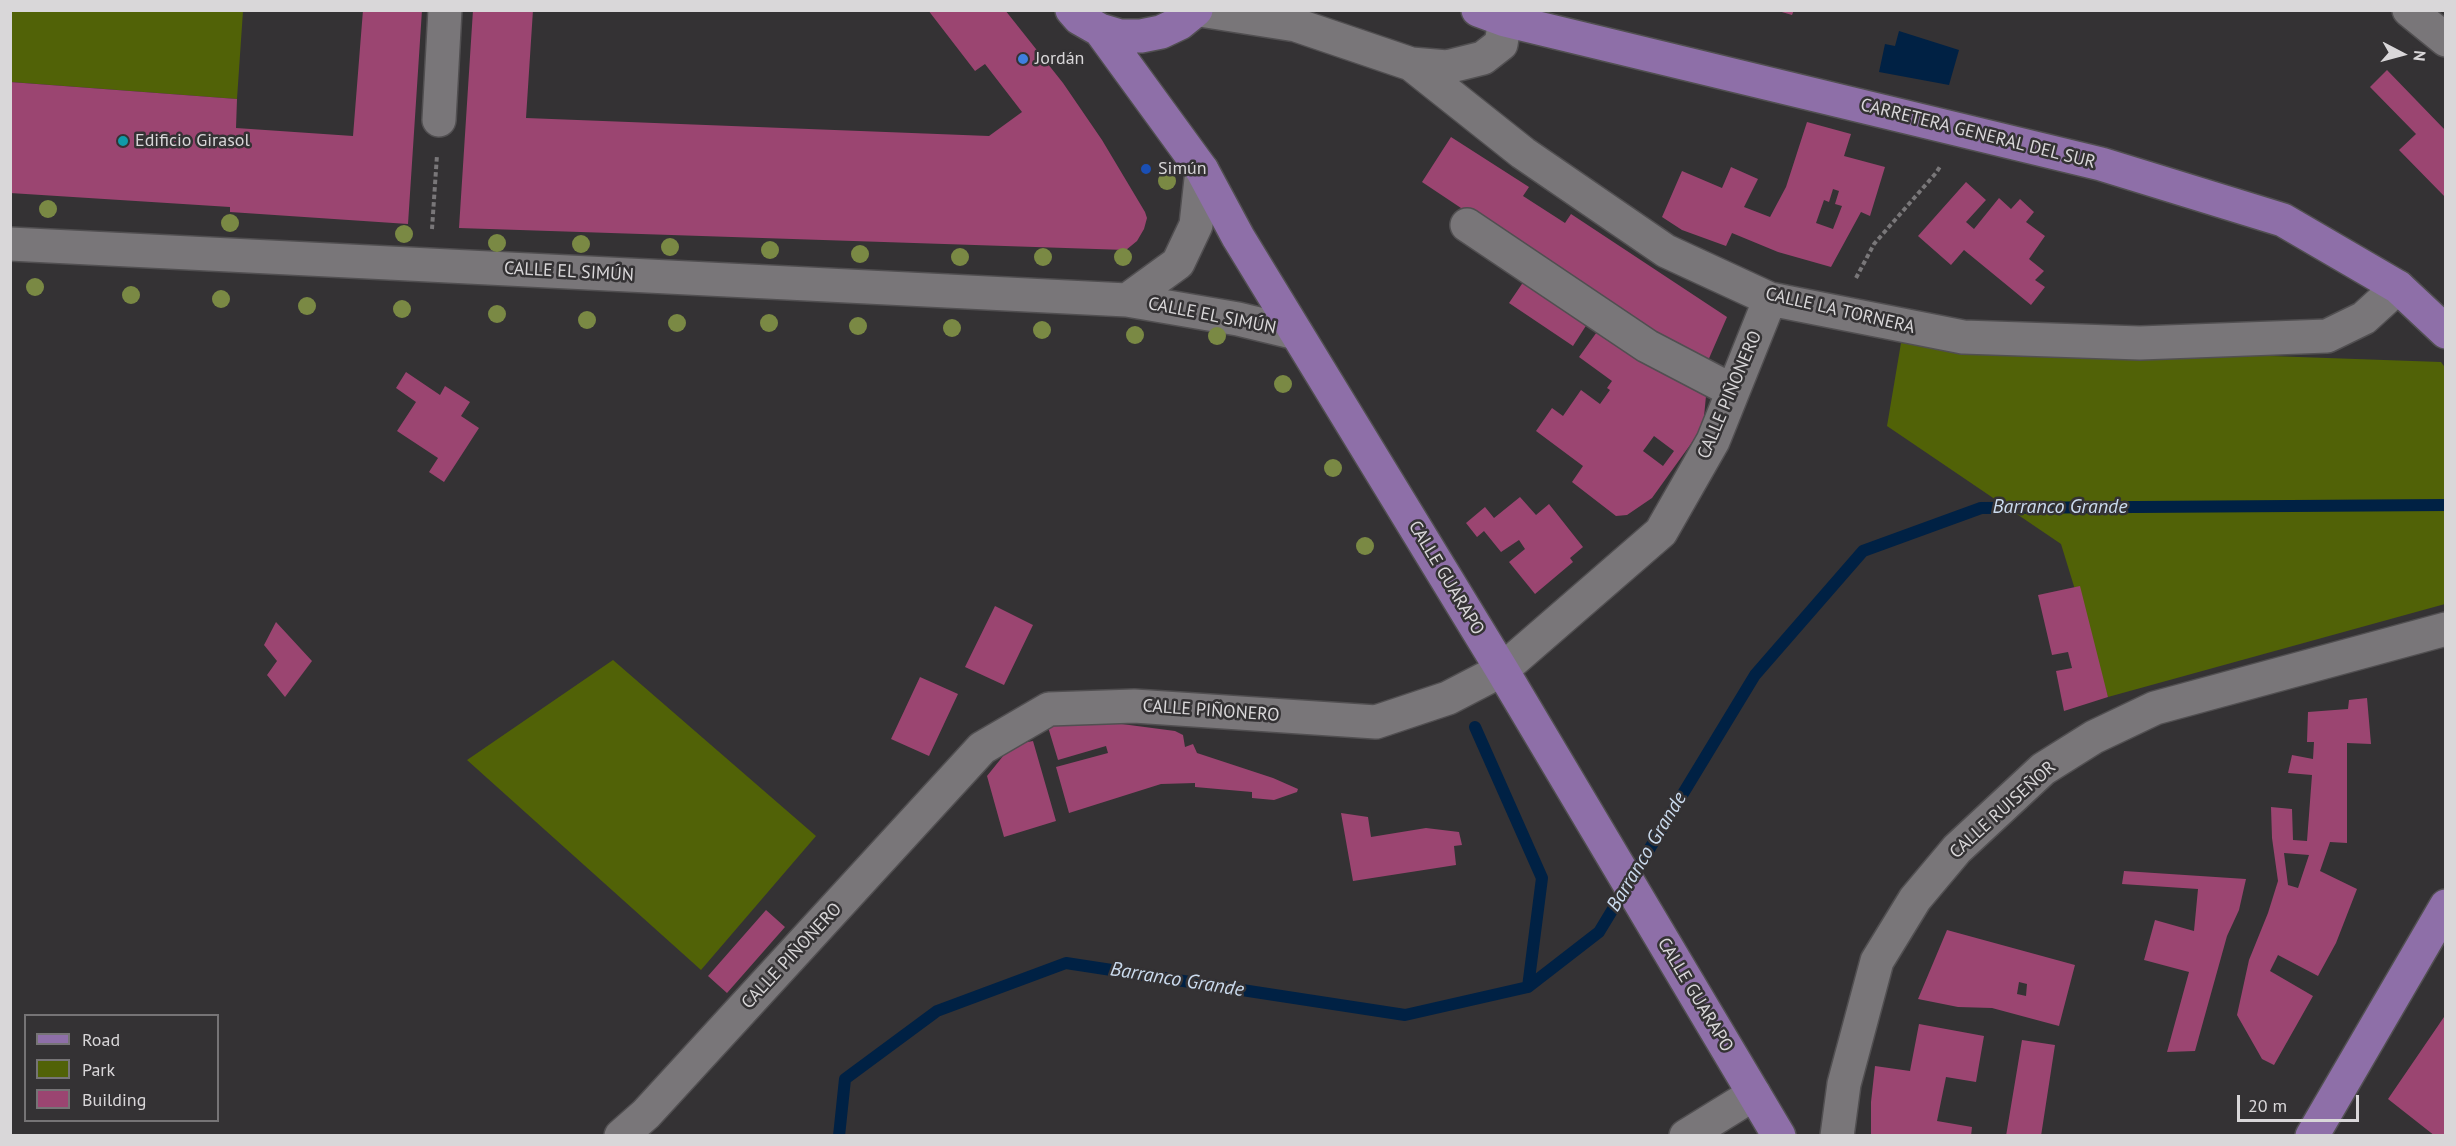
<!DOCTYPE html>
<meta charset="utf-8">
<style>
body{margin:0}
#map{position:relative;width:2456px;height:1146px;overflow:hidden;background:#343234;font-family:"PT Sans",sans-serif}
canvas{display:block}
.frame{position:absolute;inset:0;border:12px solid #d9d7d9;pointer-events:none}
.legend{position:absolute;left:24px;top:1014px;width:195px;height:108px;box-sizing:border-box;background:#343234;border:2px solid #767476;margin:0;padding:8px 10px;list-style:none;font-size:18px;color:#d9d7d9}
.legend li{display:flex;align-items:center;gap:12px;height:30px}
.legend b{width:30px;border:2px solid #767476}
.north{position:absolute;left:2372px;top:24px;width:60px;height:60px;-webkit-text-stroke:4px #343234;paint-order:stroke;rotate:96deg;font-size:16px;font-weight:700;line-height:24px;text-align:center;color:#d9d7d9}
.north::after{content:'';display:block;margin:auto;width:21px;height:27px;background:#d9d7d9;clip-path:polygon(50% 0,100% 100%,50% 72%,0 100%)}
.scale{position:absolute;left:2237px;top:1095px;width:122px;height:27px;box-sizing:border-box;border:3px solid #d9d7d9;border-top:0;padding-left:8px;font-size:18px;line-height:21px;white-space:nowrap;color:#d9d7d9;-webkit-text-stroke:4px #343234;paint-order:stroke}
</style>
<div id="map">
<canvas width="2456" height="1146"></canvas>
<div class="frame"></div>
<ul class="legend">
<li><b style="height:8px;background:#8e6fa8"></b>Road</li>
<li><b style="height:16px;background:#516207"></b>Park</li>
<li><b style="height:16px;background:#9b4571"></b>Building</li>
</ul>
<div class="north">N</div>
<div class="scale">20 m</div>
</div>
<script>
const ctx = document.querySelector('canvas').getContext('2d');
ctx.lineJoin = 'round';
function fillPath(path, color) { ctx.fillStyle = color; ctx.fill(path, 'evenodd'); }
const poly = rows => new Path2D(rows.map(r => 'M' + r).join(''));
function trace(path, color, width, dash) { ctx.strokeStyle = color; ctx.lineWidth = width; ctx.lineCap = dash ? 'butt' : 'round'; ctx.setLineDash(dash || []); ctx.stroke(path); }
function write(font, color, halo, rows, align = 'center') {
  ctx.font = font + ' "PT Sans",sans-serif'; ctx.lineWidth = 5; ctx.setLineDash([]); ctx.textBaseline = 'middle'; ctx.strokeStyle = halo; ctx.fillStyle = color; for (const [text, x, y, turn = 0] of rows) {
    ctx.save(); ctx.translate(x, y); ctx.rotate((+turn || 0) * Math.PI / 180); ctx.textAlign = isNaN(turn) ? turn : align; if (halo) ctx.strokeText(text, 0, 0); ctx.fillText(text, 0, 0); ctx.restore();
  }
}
fillPath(poly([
 [10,11,243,11,237,99,11,82],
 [1901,343,2441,362,2446,369,2445,604,2108,697,2061,544,1887,426],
 [613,660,816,836,701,970,467,760]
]), '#516207');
fillPath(poly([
 [1899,31,1959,50,1949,85,1879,72,1885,44,1895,46]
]), '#002144');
trace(poly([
 [1475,727,1542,878,1528,987],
 [839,1136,845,1079,937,1011,1066,963,1405,1015,1528,987,1599,932,1755,675,1863,551,1981,508,2446,505]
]), '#002144', 12);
fillPath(poly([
 [363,10,422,10,408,224,230,212,230,207,10,193,10,82,237,99,236,128,353,136],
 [473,10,533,10,526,118,989,136,1022,112,985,64,975,71,928,10,1005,10,1063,83,1102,140,1145,212,1147,218,1144,229,1137,241,1126,250,459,228],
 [1775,10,1794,10,1792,15],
 [2387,70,2445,130,2445,197,2399,150,2416,134,2370,87],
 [1807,122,1851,134,1844,156,1885,167,1870,216,1861,212,1831,267,1778,252,1732,233,1726,246,1682,230,1662,217,1682,171,1722,188,1731,167,1758,179,1744,207,1770,217,1786,187],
 [1833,189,1839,191,1835,204,1842,206,1833,229,1816,223,1824,200,1829,202],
 [1451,137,1529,187,1523,196,1565,223,1571,214,1727,317,1707,363,1650,334,1422,182],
 [1966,182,1986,200,1966,222,1974,229,1999,198,2011,209,2020,199,2034,212,2026,222,2045,236,2029,259,2044,271,2035,280,2045,287,2031,305,1964,250,1951,265,1918,236],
 [1526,278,1589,321,1573,346,1509,303],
 [1599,329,1706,396,1703,427,1652,498,1627,515,1616,516,1572,482,1583,466,1536,431,1552,408,1563,416,1581,390,1600,404,1610,390,1607,388,1612,381,1579,357],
 [1654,436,1674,451,1663,466,1643,451],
 [406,372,440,395,445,386,470,402,461,416,479,428,444,482,429,472,438,458,397,431,416,402,396,388],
 [1520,497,1536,515,1549,504,1583,547,1570,558,1573,562,1535,594,1509,562,1525,549,1519,540,1501,552,1484,531,1477,537,1466,523,1485,507,1494,518],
 [2080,586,2108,697,2064,711,2056,671,2072,668,2068,652,2052,655,2038,595],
 [995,606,1033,625,1004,685,965,667],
 [276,622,312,661,285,697,267,675,277,661,264,645],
 [920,677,958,694,929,756,891,739],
 [2367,698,2371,744,2347,743,2347,843,2330,842,2320,871,2357,889,2336,943,2318,976,2278,955,2270,971,2313,996,2274,1065,2262,1059,2237,1015,2249,960,2268,913,2278,881,2272,838,2271,807,2292,809,2293,840,2307,841,2312,775,2288,773,2292,755,2313,759,2314,742,2307,742,2308,712,2348,709,2349,700],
 [2284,853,2309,855,2298,888,2288,885],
 [1072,721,1099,721,1175,731,1183,735,1185,747,1193,744,1197,753,1273,778,1298,789,1297,792,1274,800,1252,798,1252,792,1195,787,1195,783,1161,784,1069,813,1056,767,1108,753,1106,746,1058,760,1048,727],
 [1033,741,1056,821,1004,837,987,776,1012,745],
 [1341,813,1368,817,1371,837,1426,828,1459,832,1462,845,1454,846,1456,865,1353,881],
 [2124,871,2246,879,2239,910,2227,936,2195,1051,2167,1052,2189,972,2144,960,2155,920,2194,931,2198,889,2122,884],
 [766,910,785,927,727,993,708,976],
 [1947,930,2075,965,2059,1026,1992,1008,1958,1007,1918,999],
 [2019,982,2027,984,2026,996,2017,994],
 [2444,1017,2445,1136,2435,1136,2388,1099],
 [1919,1024,1984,1036,1976,1082,1946,1077,1937,1121,1972,1127,1971,1136,1871,1136,1871,1102,1875,1066,1910,1071],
 [2022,1040,2055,1045,2041,1136,2006,1136]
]), '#9b4571');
const minor = poly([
 [1200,10,1296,25,1411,64,1523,153,1666,251,1770,299,1963,337,2140,343,2327,336,2364,318,2398,287],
 [2409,10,2446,40],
 [1411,64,1447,67,1483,58,1501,44,1505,20,1508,10],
 [439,120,445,10],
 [1467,225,1647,346,1733,391],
 [10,244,1127,300,1238,319,1296,333],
 [1127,300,1178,263,1196,225,1202,170],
 [621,1136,646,1114,982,748,1049,709,1134,706,1376,722,1448,698,1502,670,1661,532,1713,441,1770,299],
 [1686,1136,1754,1094],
 [1837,1136,1844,1084,1877,961,1915,899,1957,849,2043,769,2094,737,2155,708,2446,629]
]);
const major = poly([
 [1072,10,1079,18,1100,30,1120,36,1141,36,1161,32,1180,23,1196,10],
 [1478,10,1505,20,2101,164,2283,220,2398,287,2446,332],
 [1100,30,1202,170,1238,237,1502,670,1779,1136],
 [2312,1136,2446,906]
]);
trace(minor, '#514f51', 36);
trace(major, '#514f51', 36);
trace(poly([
 [432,229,437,155],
 [1856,278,1874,244,1936,173,1941,165]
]), '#797779', 4, [4.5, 3]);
trace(minor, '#797679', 33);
trace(major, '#8e6fa8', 33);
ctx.fillStyle = '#7a8944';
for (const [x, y] of [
 [1167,181],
 [48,209],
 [230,223],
 [404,234],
 [497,243],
 [581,244],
 [670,247],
 [770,250],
 [860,254],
 [960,257],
 [1043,257],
 [1123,257],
 [35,287],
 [131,295],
 [221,299],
 [307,306],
 [402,309],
 [497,314],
 [587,320],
 [677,323],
 [769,323],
 [858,326],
 [952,328],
 [1042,330],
 [1135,335],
 [1217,336],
 [1283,384],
 [1333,468],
 [1365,546]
]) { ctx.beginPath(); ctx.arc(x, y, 9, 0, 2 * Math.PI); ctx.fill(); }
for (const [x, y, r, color] of [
 [1023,59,6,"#3f7fe0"],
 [123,141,6,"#0f9aa8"],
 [1146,169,6,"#1a4fb4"]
]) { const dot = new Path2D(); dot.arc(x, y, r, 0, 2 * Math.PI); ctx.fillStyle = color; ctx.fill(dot); trace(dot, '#343234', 2); }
write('18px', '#d9d7d9', '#343234', [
 ["Jordán",1035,59],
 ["Edificio Girasol",135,141],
 ["Simún",1158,169]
], 'left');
write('18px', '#d9d7d9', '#343234', [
 ["CARRETERA GENERAL DEL SUR",1978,134,14],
 ["CALLE EL SIMÚN",569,272,3],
 ["CALLE LA TORNERA",1840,311,13],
 ["CALLE EL SIMÚN",1212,316,11],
 ["CALLE PIÑONERO",1730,395,-67],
 ["CALLE GUARAPO",1446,578,59],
 ["CALLE PIÑONERO",1211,711,4],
 ["CALLE RUISEÑOR",2003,810,-42],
 ["CALLE PIÑONERO",792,956,-47],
 ["CALLE GUARAPO",1695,995,59]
]);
write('italic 20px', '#cbdbee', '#343234', [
 ["Barranco Grande",2060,507],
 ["Barranco Grande",1647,852,-59],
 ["Barranco Grande",1177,980,9]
]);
</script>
